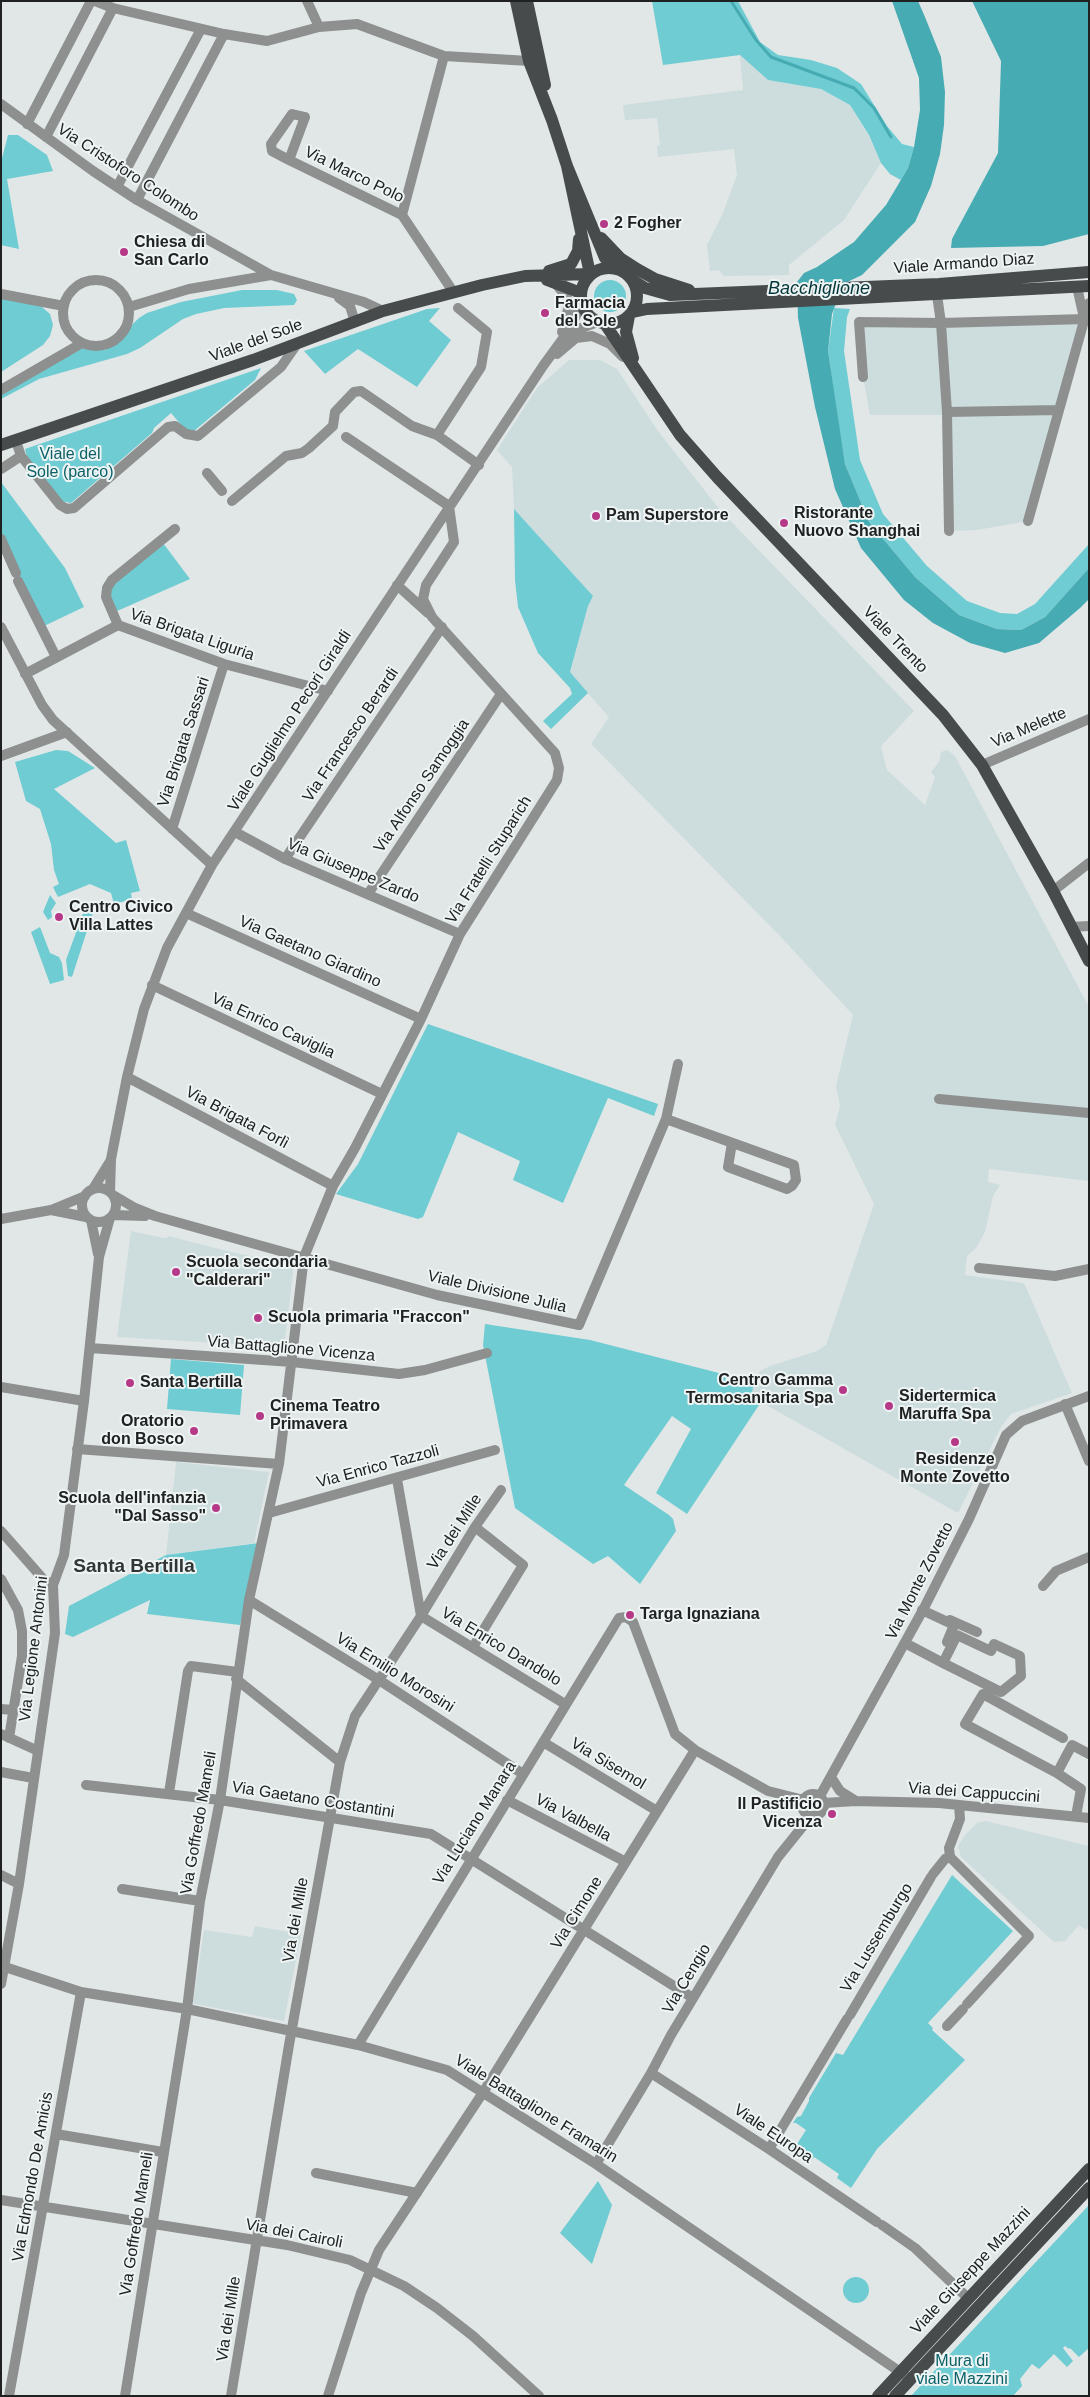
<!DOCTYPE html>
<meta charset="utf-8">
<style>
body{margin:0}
#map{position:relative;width:1090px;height:2397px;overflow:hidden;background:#e1e7e7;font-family:Arial,sans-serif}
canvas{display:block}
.frame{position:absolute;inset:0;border:2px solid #202222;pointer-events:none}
</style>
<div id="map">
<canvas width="1090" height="2397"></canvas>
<div class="frame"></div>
</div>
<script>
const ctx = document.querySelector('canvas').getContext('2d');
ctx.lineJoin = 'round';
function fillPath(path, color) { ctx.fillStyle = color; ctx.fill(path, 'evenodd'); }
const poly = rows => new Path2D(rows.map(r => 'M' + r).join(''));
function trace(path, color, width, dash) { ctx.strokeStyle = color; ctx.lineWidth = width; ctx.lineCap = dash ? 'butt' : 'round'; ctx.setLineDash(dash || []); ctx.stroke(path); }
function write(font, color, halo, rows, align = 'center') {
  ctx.font = font + ' Arial,sans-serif'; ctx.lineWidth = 4; ctx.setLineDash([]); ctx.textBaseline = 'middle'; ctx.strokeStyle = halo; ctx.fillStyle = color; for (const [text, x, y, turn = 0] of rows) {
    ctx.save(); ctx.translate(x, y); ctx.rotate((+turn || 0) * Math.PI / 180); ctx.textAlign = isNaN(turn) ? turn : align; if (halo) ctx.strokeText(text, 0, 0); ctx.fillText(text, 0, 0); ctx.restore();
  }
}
fillPath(poly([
 [740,55,768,80,821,89,850,105,869,136,881,163,844,220,789,265,789,275,724,276,719,270,710,271,707,245,723,213,737,175,734,149,658,157,657,146,660,145,657,118,625,120,623,105,743,90],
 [1085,319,1028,521,977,530,949,531,947,415,870,415,863,377,859,322],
 [569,360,600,360,617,369,658,431,720,510,914,711,881,746,887,770,925,805,935,777,931,772,939,762,941,752,947,750,955,756,1089,1007,1089,1181,989,1169,988,1182,1000,1185,993,1196,985,1232,976,1248,967,1256,965,1275,1023,1283,1025,1285,1072,1393,1011,1414,1001,1427,958,1513,761,1402,752,1393,754,1382,760,1371,770,1366,817,1351,826,1345,874,1204,835,1125,840,1106,836,1086,853,1015,780,936,591,744,609,717,570,673,588,606,593,596,514,509,512,467,497,450,537,388],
 [131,1231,164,1238,167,1238,168,1236,231,1252,294,1265,284,1347,117,1337],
 [176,1462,269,1472,254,1543,166,1555],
 [986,1821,1089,1846,1089,1927,1086,1930,1079,1925,1065,1941,1054,1942,961,1857,958,1846,965,1835,977,1823],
 [255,1926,301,1934,284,2021,195,2004,193,2002,204,1930,252,1937]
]), '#cddcdd');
fillPath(poly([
 [652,1,738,1,760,42,778,55,811,60,837,68,861,84,887,126,902,144,914,147,908,168,901,180,890,174,881,163,869,135,850,105,821,89,768,80,740,55,663,65],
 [8,135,18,135,47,155,53,171,7,179,19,249,1,245,1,162],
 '594 296a16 16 0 1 1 32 0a16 16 0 1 1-32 0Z',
 [242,290,277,290,294,294,297,300,294,305,224,308,196,314,183,319,140,348,127,354,39,379,1,399,1,395,82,347,105,350,139,318,147,313,181,302],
 [1,298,34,303,42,307,50,314,53,325,50,336,43,345,1,372],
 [440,308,429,321,451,340,417,387,358,349,325,374,304,351,427,309],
 [834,308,850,309,847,317,844,351,860,460,883,514,927,566,967,601,1000,613,1017,614,1035,604,1089,544,1089,568,1045,617,1021,630,997,629,959,615,916,578,869,522,845,464,838,421,828,351],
 [261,368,255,380,194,431,187,432,171,413,154,428,152,433,71,503,61,501,27,457,25,449],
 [1,482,65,568,84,607,42,627,1,543],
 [514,509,593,596,588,606,570,672,588,693,551,729,543,721,572,694,570,688,538,653,518,607,515,580],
 [163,543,190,579,117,611,110,596,110,588],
 [56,750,68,751,95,768,54,789,116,843,126,840,140,891,131,893,132,899,114,904,111,893,90,884,58,897,53,887,59,884,54,870,51,844,40,809,26,801,15,762],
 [50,895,56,903,51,911,52,917,48,920,43,912],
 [96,903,72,977,68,976,66,960,86,905],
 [40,927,50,953,59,957,62,963,64,980,50,984,31,932],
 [428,1024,658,1104,654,1116,608,1098,563,1203,513,1180,520,1161,458,1132,423,1217,418,1219,336,1194,358,1164],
 [485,1324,590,1340,754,1382,752,1393,761,1402,687,1514,656,1493,691,1429,672,1416,624,1485,669,1515,673,1519,676,1531,640,1584,608,1556,593,1564,515,1508,483,1345],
 [171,1359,244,1365,240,1415,167,1409],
 [259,1543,240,1625,147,1614,150,1600,73,1637,65,1634,69,1606,166,1555],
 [952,1875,1013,1931,928,2023,933,2028,932,2030,965,2060,877,2149,851,2188,837,2178,839,2174,814,2157,811,2161,807,2155,803,2155,788,2145,786,2137,797,2144,806,2130,796,2123,793,2123,797,2117,801,2116,809,2101,809,2098,836,2053,843,2055],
 [598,2181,612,2205,592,2264,560,2233],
 [1089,2205,1089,2348,1079,2357,1070,2348,1069,2349,1065,2346,1063,2348,1073,2361,1067,2367,1054,2354,1039,2369,1032,2364,1020,2379,1022,2386,1013,2396,911,2396],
 '843 2290a13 13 0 1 1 26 0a13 13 0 1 1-26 0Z'
]), '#6eccd2');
fillPath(poly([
 [892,1,918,1,925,17,941,57,945,92,944,125,940,154,931,186,915,222,862,275,843,284,832,314,828,351,845,464,869,522,916,578,959,615,997,629,1021,630,1045,617,1089,568,1089,599,1080,608,1039,643,1005,653,970,643,933,623,904,600,861,548,835,489,815,407,798,318,797,282,804,273,817,267,854,242,886,205,908,168,914,147,920,110,919,78],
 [972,1,1089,1,1089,234,1043,246,951,248,952,239,998,153,1001,61]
]), '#46abb2');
trace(poly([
 [731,1,756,40,771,57,854,88,874,108,891,137]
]), '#46abb2', 3);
trace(poly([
 [95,1,113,8,224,34,267,41,319,27,357,24,444,56,529,61],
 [307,1,319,27],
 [1,104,93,171,137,200,271,275,364,302,383,311],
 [27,124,91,1],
 [46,137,113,8],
 [289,160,305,117,292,114,271,144,272,151,289,160,402,215,454,293],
 [117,187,201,29],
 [137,200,224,34],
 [402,215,444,56],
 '63 313a33 33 0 1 1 66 0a33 33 0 1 1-66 0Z',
 [556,284,567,298,569,306,562,332],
 [1077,287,1084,318],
 [1,294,64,306],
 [339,298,350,306,355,322],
 [129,307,189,289,271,275],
 [567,333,598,322],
 [557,354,576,338,592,336,610,344,623,357],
 [863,377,859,322,941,323,937,295],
 [1,390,82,343],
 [1059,410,947,412,941,323,1085,319],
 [947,412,949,531],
 [437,435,481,367,487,332,458,308],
 [16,441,21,456,60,505,67,509,74,508,168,427,175,426,186,434,198,436,281,367,297,344],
 [1,469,21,456],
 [207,473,222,491],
 [232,501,286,456,302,453,309,448,333,426,335,412,354,392,361,391,412,426,437,435,479,465],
 [1028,521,1089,303],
 [1,539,16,573],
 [18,581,56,657],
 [397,585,428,613],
 [118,625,106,597,107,588,112,580,175,529],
 [1,627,42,705,53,720,212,865],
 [25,674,118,625,224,664,328,691],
 [1,756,67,732],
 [982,765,1089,719],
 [172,829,224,664],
 [235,832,285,859,460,934],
 [285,859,442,627],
 [1053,891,1089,863],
 [368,894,501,694],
 [186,913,421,1019],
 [1071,927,1089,926],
 [152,985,382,1094],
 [127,1077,333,1186],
 [939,1099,1089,1113],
 [666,1119,678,1064],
 '82 1205a17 17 0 1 1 34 0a17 17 0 1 1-34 0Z',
 [93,1189,111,1160],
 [110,1192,111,1159,127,1077,144,1009,167,948,212,865,543,366,567,333,582,304],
 [113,1195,135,1208,155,1216,437,1295,579,1325,666,1119,794,1165,796,1180,792,1186,787,1189,728,1167,732,1143],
 [51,1210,86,1217],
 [113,1215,145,1216],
 [1,1219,51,1210,85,1196],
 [91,1220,98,1254],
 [979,1268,1055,1276,1089,1269],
 [90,1348,292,1362,399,1374,425,1370,487,1353],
 [1,1387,84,1401],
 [1065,1404,1089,1461],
 [77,1449,279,1464],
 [397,1479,421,1616],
 [269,1513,495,1450],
 [1,1531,44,1580,53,1585],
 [1,1579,18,1610,22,1631,22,1656,9,1738],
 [1043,1586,1056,1571,1089,1557],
 [249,1600,379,1680,523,1774],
 [922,1610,954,1625,947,1642],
 [421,1616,565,1704],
 [950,1620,977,1632],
 [905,1643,943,1663,1001,1692,1021,1676,1020,1656,994,1644,991,1651,957,1635,943,1663],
 [473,1647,523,1565,475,1527],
 [236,1679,340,1762],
 [1,1709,13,1710],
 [1,1734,36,1750],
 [543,1742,657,1811],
 [1,1772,33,1778],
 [1057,1773,965,1724,983,1694,1063,1738],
 [831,1777,840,1791,856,1801],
 [86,1785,220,1800,431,1834,693,1998],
 [169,1793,188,1671,191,1666,238,1672],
 '802 1805a11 11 0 1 1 22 0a11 11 0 1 1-22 0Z',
 [820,1796,924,1608,969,1519,1006,1435,1022,1421,1089,1396],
 [507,1800,626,1862],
 [824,1803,856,1801,939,1803,1089,1818],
 [959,1805,960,1819,949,1848,950,1857,1029,1936,967,2004],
 [1076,1816,1081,1789,1057,1773,1072,1745,1089,1754],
 [933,1874,945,1859,950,1857],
 [1,1875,19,1884],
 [122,1889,200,1901],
 [5,1967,81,1992,187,2009,358,2045,447,2070,596,2164,906,2376],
 [1,1984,19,1884,55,1633,53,1585,64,1555,84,1401,99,1257,110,1218],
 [850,2015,931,1877],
 [947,2026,963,2009],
 [358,2045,619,1618,626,1617,633,1622,675,1734,695,1750,768,1791,804,1800],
 [651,2073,769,2149,877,2222],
 [56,2134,163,2152],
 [769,2149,847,2019],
 [596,2164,651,2073,671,2035,778,1857,811,1816],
 [316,2173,417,2193],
 [1,2200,287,2245,350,2260,404,2286,437,2308,473,2336,539,2396],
 [882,2225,915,2248,969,2299],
 [9,2396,81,1992],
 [125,2396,187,2009,200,1901,220,1800,249,1600,279,1464,304,1257,333,1186,355,1148,421,1019,460,934,557,780,559,768,555,753,432,617,423,599,426,585,454,542,449,506,346,437],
 [231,2396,289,2045,340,1762,355,1716,421,1616,475,1527,501,1490],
 [328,2396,361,2293,379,2250,484,2091,695,1750]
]), '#8e9090', 10);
trace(poly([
 [516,1,529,61,552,120,567,166,605,258,622,271],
 [527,1,545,85],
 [601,238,620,258,637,269,655,279,689,290],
 '581 296a28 28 0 1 1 56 0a28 28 0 1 1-56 0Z',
 [549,271,571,264,578,251,579,239],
 [547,280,581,293],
 [634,281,645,288,670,295,939,284,1089,272],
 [633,312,647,309,1089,286],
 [629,316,626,332,633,358],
 [605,324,680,435,717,477,943,715,982,765,1053,891,1089,961],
 [1,445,253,360,383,311,482,285,525,276,590,274,567,166],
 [878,2396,1089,2169],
 [895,2396,1089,2188]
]), '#474b4c', 12);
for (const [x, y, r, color] of [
 [604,224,5,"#b63988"],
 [124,252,5,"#b63988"],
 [545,313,5,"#b63988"],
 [596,516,5,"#b63988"],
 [784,523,5,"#b63988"],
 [59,917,5,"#b63988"],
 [176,1272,5,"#b63988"],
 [258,1318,5,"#b63988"],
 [130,1383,5,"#b63988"],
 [843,1390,5,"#b63988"],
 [889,1406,5,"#b63988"],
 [260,1416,5,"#b63988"],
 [194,1431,5,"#b63988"],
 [955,1442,5,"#b63988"],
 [216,1508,5,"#b63988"],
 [630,1615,5,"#b63988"],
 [832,1814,5,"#b63988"]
]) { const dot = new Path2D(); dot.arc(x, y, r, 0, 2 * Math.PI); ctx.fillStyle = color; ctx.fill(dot); trace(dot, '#eef4f4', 2); }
write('16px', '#202222', '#eef4f4', [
 ["Via Cristoforo Colombo",128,173,33],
 ["Via Marco Polo",354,175,26],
 ["Viale Armando Diaz",964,264,-4],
 ["Viale del Sole",256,341,-20],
 ["Via Brigata Liguria",192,635,19],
 ["Viale Trento",895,640,46],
 ["Viale Guglielmo Pecori Giraldi",290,721,-57],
 ["Via Melette",1029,728,-23],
 ["Via Francesco Berardi",351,735,-56],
 ["Via Brigata Sassari",184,742,-72],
 ["Via Alfonso Samoggia",422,786,-56],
 ["Via Fratelli Stuparich",489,860,-58],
 ["Via Giuseppe Zardo",353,871,23],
 ["Via Gaetano Giardino",310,952,24],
 ["Via Enrico Caviglia",273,1026,25],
 ["Via Brigata Forlì",237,1118,28],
 ["Viale Divisione Julia",497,1292,13],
 ["Via Battaglione Vicenza",291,1349,5],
 ["Via Enrico Tazzoli",378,1467,-15],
 ["Via dei Mille",455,1532,-57],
 ["Via Monte Zovetto",920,1581,-63],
 ["Via Enrico Dandolo",501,1647,31],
 ["Via Legione Antonini",34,1649,-83],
 ["Via Emilio Morosini",395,1673,32],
 ["Via Sisemol",608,1764,31],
 ["Via dei Cappuccini",974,1793,4],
 ["Via Gaetano Costantini",313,1800,9],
 ["Via Valbella",573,1818,28],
 ["Via Goffredo Mameli",199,1823,-80],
 ["Via Luciano Manara",475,1823,-58],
 ["Via Cimone",577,1913,-58],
 ["Via dei Mille",296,1920,-80],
 ["Via Lussemburgo",877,1938,-59],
 ["Via Cengio",687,1979,-59],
 ["Viale Battaglione Framarin",536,2109,32],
 ["Viale Europa",773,2134,34],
 ["Via Edmondo De Amicis",33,2177,-80],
 ["Via Goffredo Mameli",137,2224,-81],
 ["Via dei Cairoli",294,2234,11],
 ["Viale Giuseppe Mazzini",971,2271,-47],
 ["Via dei Mille",229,2319,-81]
]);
write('bold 16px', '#202222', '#eef4f4', [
 ["2 Fogher",614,224],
 ["Chiesa di",134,243],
 ["San Carlo",134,261],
 ["Farmacia",555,304],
 ["del Sole",555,322],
 ["Ristorante",794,514],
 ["Nuovo Shanghai",794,532],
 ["Pam Superstore",606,516],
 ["Centro Civico",69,908],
 ["Villa Lattes",69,926],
 ["Scuola secondaria",186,1263],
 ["\"Calderari\"",186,1281],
 ["Scuola primaria \"Fraccon\"",268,1318],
 ["Centro Gamma",833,1381,"right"],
 ["Termosanitaria Spa",833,1399,"right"],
 ["Santa Bertilla",140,1383],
 ["Sidertermica",899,1397],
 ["Maruffa Spa",899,1415],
 ["Cinema Teatro",270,1407],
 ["Primavera",270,1425],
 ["Oratorio",184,1422,"right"],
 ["don Bosco",184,1440,"right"],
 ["Residenze",955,1460,"center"],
 ["Monte Zovetto",955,1478,"center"],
 ["Scuola dell'infanzia",206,1499,"right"],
 ["\"Dal Sasso\"",206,1517,"right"],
 ["Targa Ignaziana",640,1615],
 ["Il Pastificio",822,1805,"right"],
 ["Vicenza",822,1823,"right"]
], 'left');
write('16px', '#0b6167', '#eef4f4', [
 ["Viale del",70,455],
 ["Sole (parco)",70,473],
 ["Mura di",962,2362],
 ["viale Mazzini",962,2380]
]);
write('italic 18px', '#043639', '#eef4f4', [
 ["Bacchiglione",819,289]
]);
write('bold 19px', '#303535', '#eef4f4', [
 ["Santa Bertilla",134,1567]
]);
</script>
